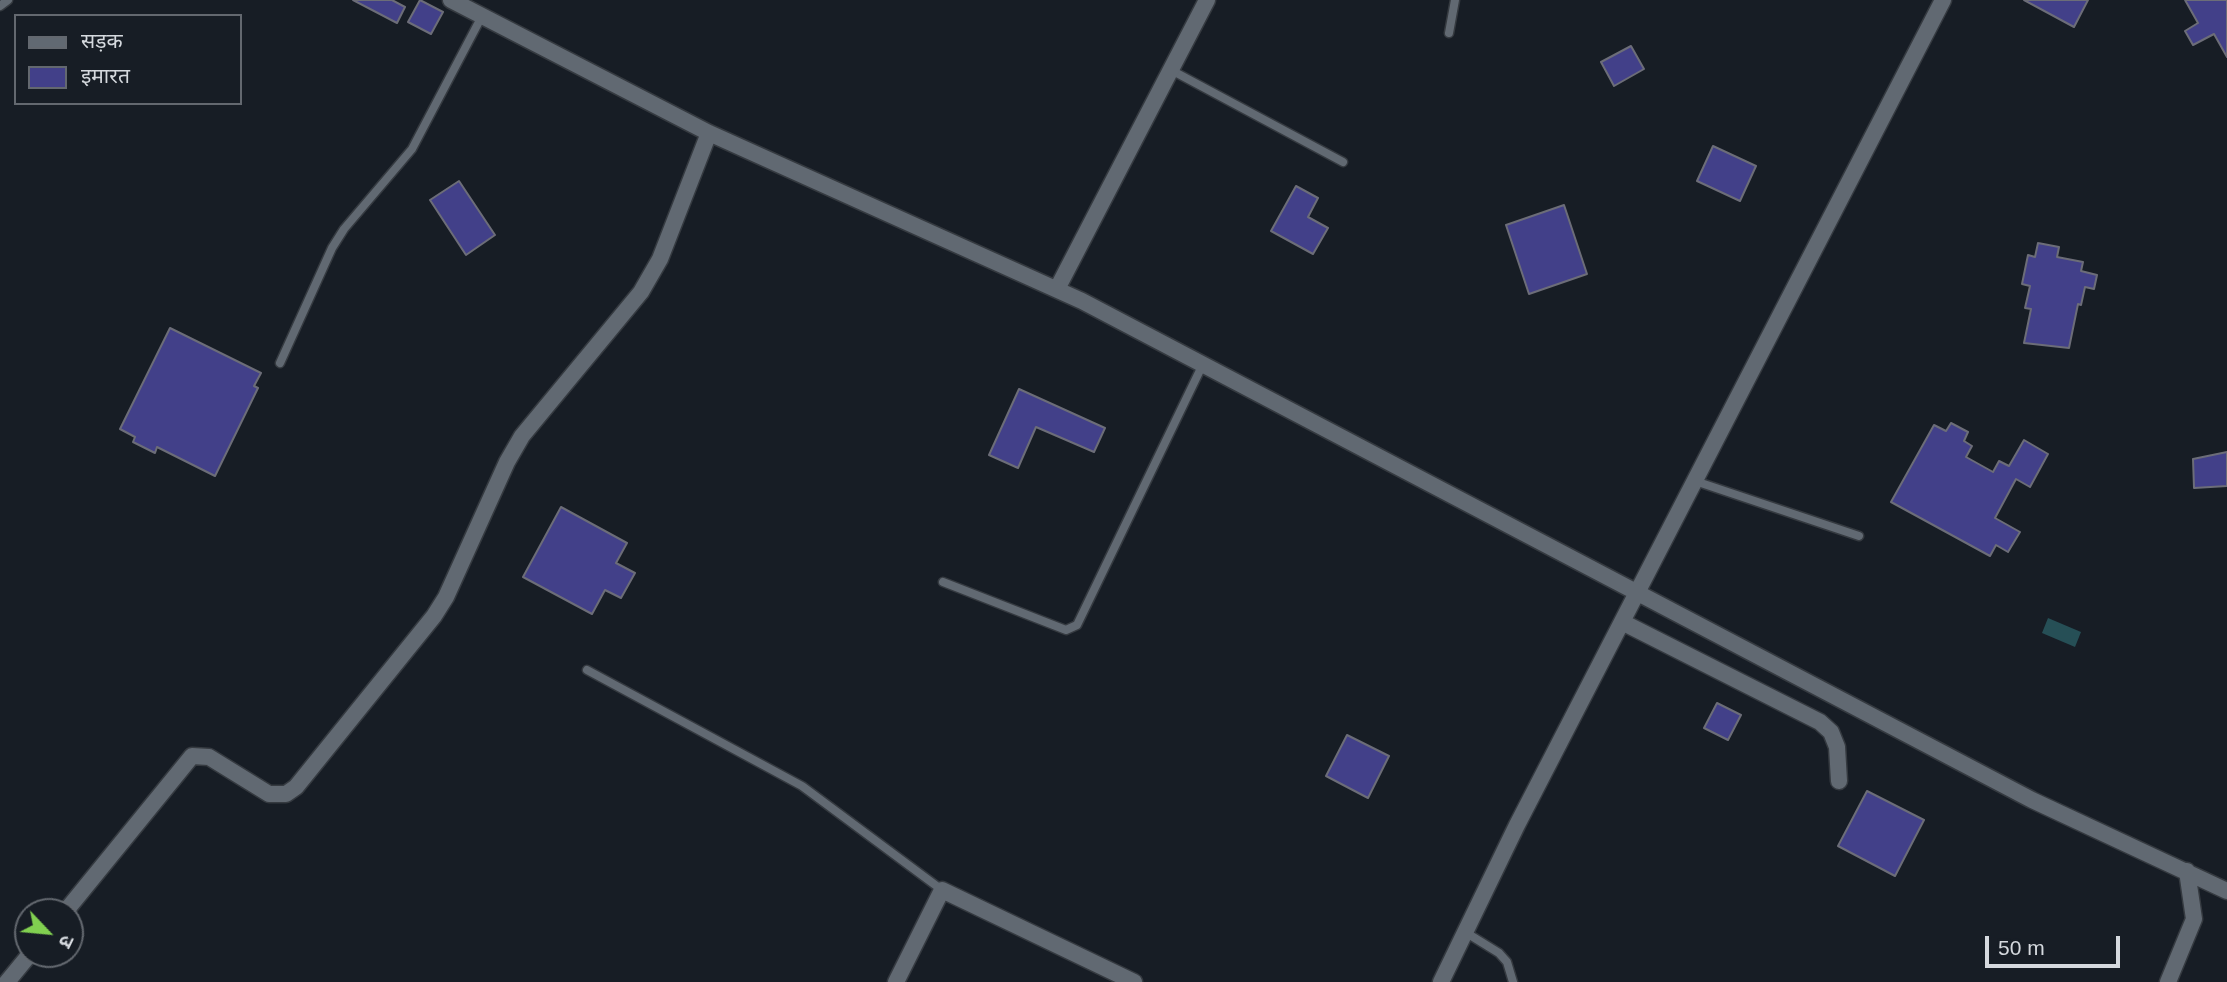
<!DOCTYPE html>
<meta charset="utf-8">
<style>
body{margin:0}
#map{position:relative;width:2227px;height:982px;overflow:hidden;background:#171d25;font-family:Arial,"Noto Sans Devanagari",sans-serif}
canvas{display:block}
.legend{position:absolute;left:14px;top:14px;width:228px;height:91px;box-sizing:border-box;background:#171d25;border:2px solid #63686f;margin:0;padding:9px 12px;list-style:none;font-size:21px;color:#d5d9de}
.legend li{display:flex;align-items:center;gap:14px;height:35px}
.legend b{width:35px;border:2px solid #63686f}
.north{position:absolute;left:14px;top:898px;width:70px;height:70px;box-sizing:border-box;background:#171d25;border:2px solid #63686f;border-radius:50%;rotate:116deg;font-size:19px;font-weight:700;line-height:28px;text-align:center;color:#d5d9de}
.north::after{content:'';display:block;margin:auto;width:24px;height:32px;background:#81d050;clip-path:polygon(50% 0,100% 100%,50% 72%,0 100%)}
.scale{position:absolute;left:1985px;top:936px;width:135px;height:32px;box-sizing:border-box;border:4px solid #d5d9de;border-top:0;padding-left:9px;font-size:21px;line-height:24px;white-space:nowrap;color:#d5d9de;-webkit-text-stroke:5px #171d25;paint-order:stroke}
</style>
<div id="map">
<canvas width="2227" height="982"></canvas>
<ul class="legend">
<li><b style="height:9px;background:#616972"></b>सड़क</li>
<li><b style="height:19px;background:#424089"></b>इमारत</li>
</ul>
<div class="north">उ</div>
<div class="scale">50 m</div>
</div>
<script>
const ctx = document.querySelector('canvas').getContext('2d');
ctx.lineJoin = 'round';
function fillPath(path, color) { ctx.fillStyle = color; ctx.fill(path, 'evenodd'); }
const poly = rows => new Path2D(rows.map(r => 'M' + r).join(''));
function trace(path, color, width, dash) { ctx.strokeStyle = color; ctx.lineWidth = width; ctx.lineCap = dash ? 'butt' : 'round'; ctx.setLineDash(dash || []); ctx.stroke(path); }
fillPath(poly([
 [2048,618,2081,632,2075,647,2042,633]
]), '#264f56');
const building = poly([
 [353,0,392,0,405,7,397,23,353,0],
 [420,0,443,12,431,34,408,22,420,0],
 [2024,0,2088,0,2074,27,2024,0],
 [2185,0,2227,0,2227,57,2214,34,2193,45,2185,31,2198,23,2185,0],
 [1631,46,1644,69,1614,86,1601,62,1631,46],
 [1713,146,1756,166,1740,201,1697,181,1713,146],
 [459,181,495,235,466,255,430,200,459,181],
 [1296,186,1318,198,1308,217,1328,228,1313,254,1271,231,1296,186],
 [1564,205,1587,274,1529,294,1506,225,1564,205],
 [2038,243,2059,247,2057,257,2083,262,2081,271,2097,275,2094,289,2085,287,2081,305,2078,304,2069,348,2024,343,2031,309,2025,308,2030,286,2022,284,2028,255,2035,257,2038,243],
 [170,328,261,373,254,386,258,388,215,476,157,447,155,453,133,442,135,437,120,429,170,328],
 [1019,389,1105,428,1094,452,1036,427,1018,468,989,455,1019,389],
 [1951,423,1968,432,1964,441,1972,446,1966,457,1993,472,1999,461,2009,466,2024,440,2048,454,2030,487,2016,479,1995,518,2020,532,2008,552,1996,545,1990,556,1891,502,1934,425,1946,431,1951,423],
 [2227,452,2227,486,2194,488,2193,459,2227,452],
 [561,507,627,543,616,563,635,573,621,598,605,590,592,614,523,577,561,507],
 [1717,703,1741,715,1728,740,1704,728,1717,703],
 [1347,735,1389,756,1368,798,1326,776,1347,735],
 [1867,791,1924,820,1895,876,1838,846,1867,791]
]);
fillPath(building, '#424089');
trace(building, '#6c6d78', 2);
const service = poly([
 [0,6,8,0],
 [1449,33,1455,0],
 [1171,70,1343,162],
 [280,363,332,248,344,229,412,149,482,16],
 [1695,481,1859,536],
 [943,582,1066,630,1077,625,1203,364],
 [587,670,802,786,942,890],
 [1465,932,1499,953,1507,962,1513,982]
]);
const minor = poly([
 [451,0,709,133,1082,301,2032,800,2227,891],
 [1057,289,1207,0],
 [1622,622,1820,722,1831,732,1837,747,1839,781],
 [65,912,192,756,209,757,269,794,286,794,296,787,434,616,446,597,507,462,522,436,641,292,660,259,709,133],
 [7,982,30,954],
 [896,982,942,890,1134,982],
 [1441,982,1517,825,1943,0],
 [2168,982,2194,919,2187,871]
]);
trace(service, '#353a40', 11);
trace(minor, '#353a40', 19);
trace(service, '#616972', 8);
trace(minor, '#616972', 16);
</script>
